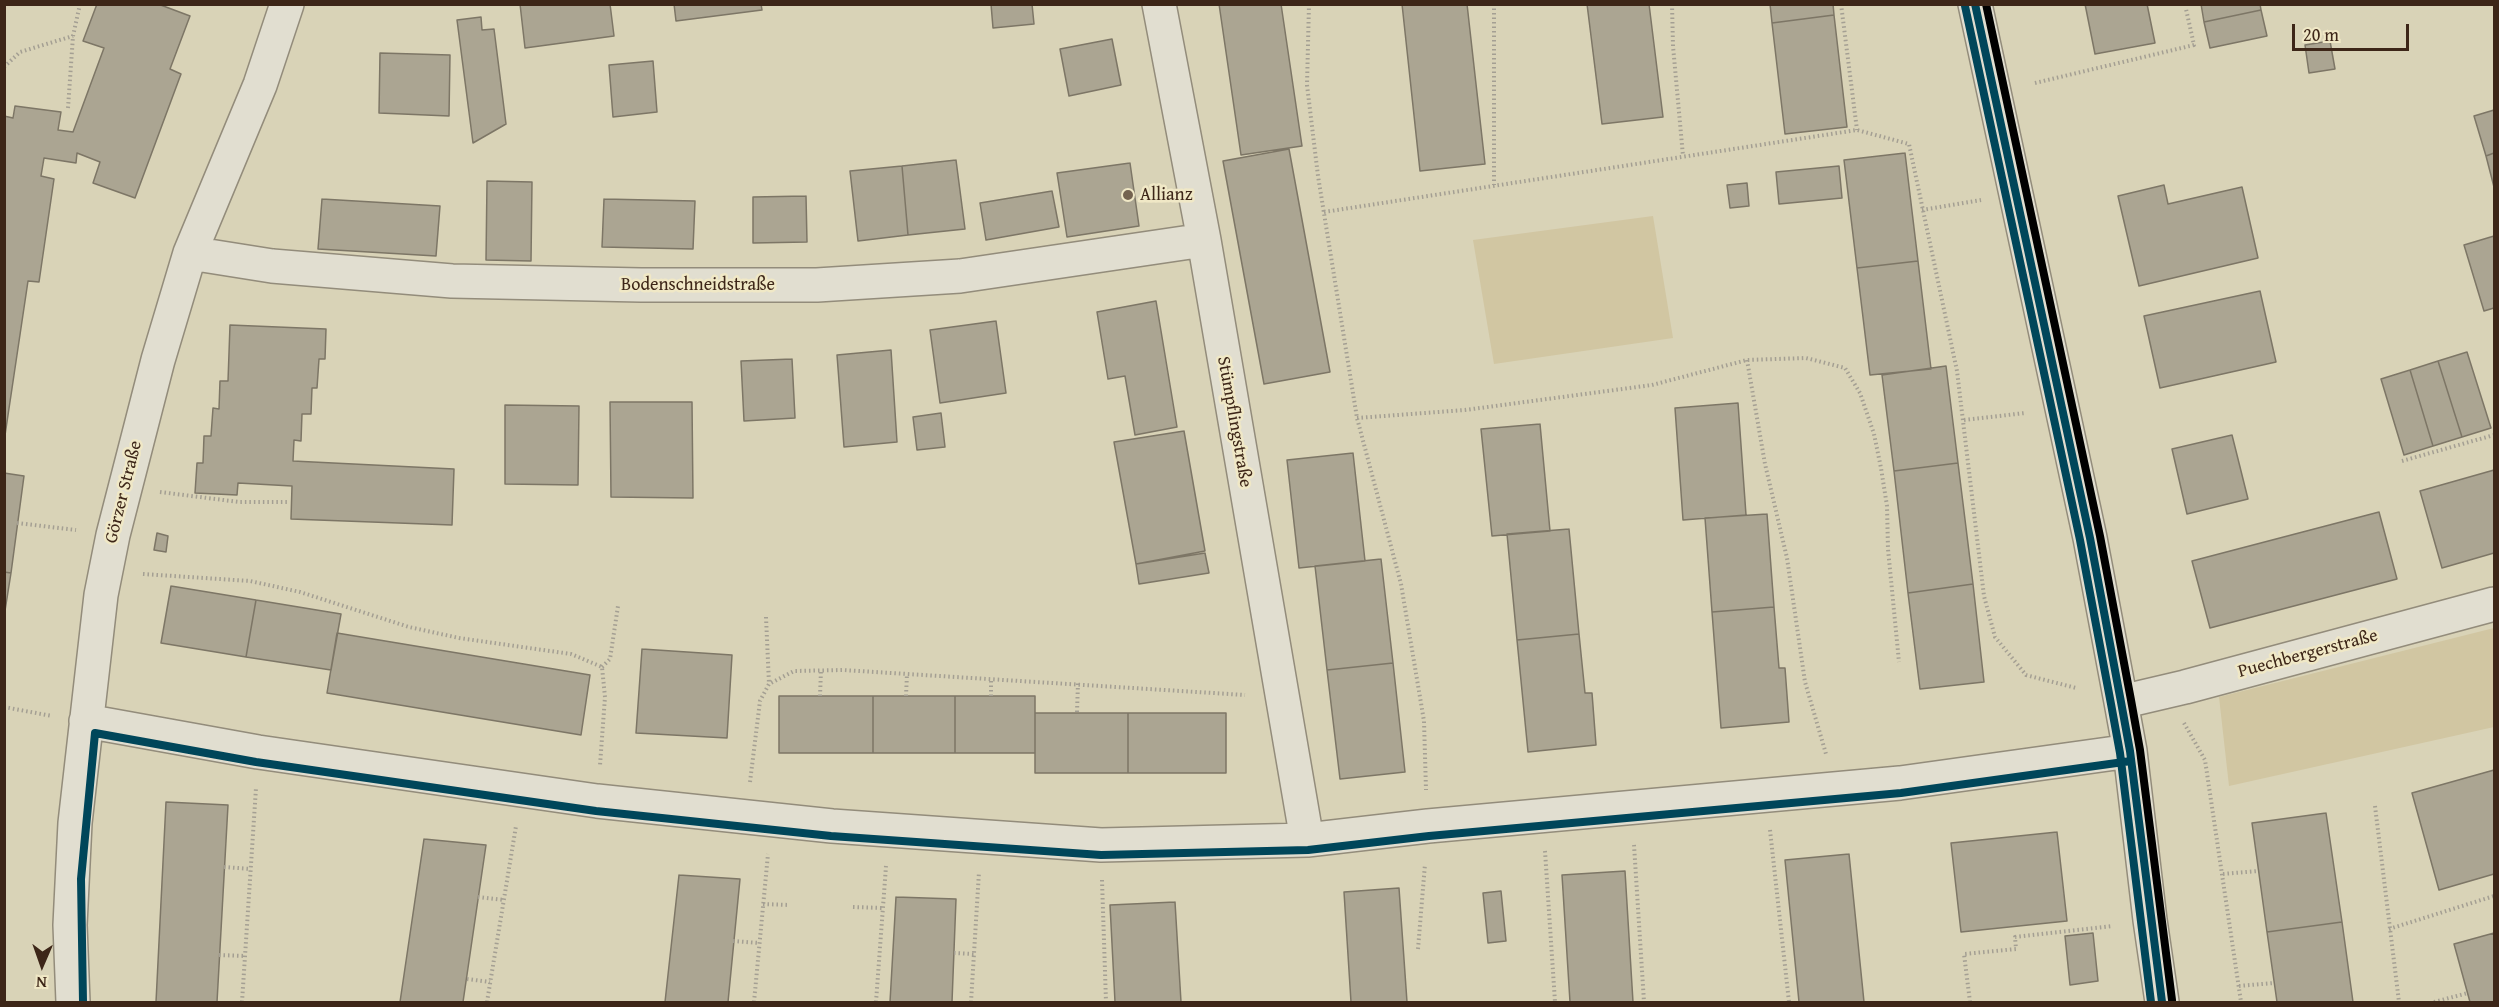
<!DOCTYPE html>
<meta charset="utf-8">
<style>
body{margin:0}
#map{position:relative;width:2499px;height:1007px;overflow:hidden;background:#d9d3b7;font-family:"Gentium Book Plus",serif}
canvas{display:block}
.frame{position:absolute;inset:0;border:6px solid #3d2618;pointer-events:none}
.north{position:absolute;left:12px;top:935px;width:60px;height:60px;-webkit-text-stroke:4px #f0e8c6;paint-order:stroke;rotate:182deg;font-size:16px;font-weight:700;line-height:24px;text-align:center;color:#3d2618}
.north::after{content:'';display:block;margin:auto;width:21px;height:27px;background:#3d2618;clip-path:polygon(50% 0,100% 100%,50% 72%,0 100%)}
.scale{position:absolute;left:2292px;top:24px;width:117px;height:27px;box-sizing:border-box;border:3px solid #3d2618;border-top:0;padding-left:8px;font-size:18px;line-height:21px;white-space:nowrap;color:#3d2618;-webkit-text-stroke:4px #f0e8c6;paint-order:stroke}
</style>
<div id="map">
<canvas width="2499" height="1007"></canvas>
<div class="frame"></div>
<div class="north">N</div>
<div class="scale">20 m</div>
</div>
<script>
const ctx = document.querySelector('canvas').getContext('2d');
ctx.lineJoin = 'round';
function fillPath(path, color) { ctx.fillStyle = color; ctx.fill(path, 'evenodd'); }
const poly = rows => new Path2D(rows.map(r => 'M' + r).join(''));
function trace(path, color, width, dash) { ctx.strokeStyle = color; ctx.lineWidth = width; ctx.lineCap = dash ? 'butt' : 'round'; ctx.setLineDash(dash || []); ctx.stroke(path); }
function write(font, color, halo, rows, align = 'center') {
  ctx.font = font + ' "Gentium Book Plus",serif'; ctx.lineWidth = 5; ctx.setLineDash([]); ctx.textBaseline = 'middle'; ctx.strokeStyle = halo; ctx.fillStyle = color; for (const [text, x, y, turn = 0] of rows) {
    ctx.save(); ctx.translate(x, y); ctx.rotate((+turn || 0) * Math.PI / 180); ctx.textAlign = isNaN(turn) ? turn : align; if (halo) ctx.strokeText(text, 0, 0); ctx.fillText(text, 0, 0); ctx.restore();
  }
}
fillPath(poly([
 [1653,216,1673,338,1494,364,1473,240],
 [2494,628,2494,727,2229,786,2219,697]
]), '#d1c6a2');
const building = poly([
 [97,4,158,4,190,16,170,69,181,74,135,198,93,183,100,162,77,153,76,163,44,158,41,176,54,179,39,282,28,281,4,442,4,116,13,118,15,106,61,112,58,130,73,132,104,48,83,41,97,4],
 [520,4,610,4,614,36,525,48,520,4],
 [674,4,761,4,762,10,676,21,674,4],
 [991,4,1032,4,1034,24,993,28,991,4],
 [1219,4,1281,4,1302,146,1241,155,1219,4],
 [1402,4,1467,4,1485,164,1420,171,1402,4],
 [1587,4,1649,4,1663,117,1602,124,1587,4],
 [1770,4,1833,4,1834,15,1772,23,1770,4],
 [2085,4,2147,4,2155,43,2095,54,2085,4],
 [2201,4,2260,4,2261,10,2204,22,2201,4],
 [2261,10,2267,36,2210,48,2204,22,2261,10],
 [1834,15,1847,127,1785,134,1772,23,1834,15],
 [481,17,482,30,494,29,506,124,473,143,457,20,481,17],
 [1112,39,1121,85,1069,96,1060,49,1112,39],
 [2330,41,2335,69,2309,73,2305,45,2330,41],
 [380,53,450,55,449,116,379,113,380,53],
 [653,61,657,112,613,117,609,65,653,61],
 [2494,110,2494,153,2486,156,2474,116,2494,110],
 [1289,149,1330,372,1264,384,1223,161,1289,149],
 [1905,153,1918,261,1857,268,1844,160,1905,153],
 [2494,153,2494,187,2486,156,2494,153],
 [956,160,965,229,908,235,902,166,956,160],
 [1130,163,1139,226,1067,237,1057,173,1130,163],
 [902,166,908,235,858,241,850,171,902,166],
 [1839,166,1842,198,1779,204,1776,172,1839,166],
 [487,181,532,182,531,261,486,260,487,181],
 [1747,183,1749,206,1730,208,1727,185,1747,183],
 [2164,185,2168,204,2242,187,2258,258,2139,286,2118,196,2164,185],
 [1052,191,1059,227,986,240,980,203,1052,191],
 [806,196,807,242,753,243,753,197,806,196],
 [322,199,440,206,436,256,318,249,322,199],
 [604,199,695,201,693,249,602,247,604,199],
 [2494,236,2494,308,2484,311,2464,245,2494,236],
 [1918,261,1931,369,1870,375,1857,268,1918,261],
 [2260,291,2276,362,2160,388,2144,316,2260,291],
 [1156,301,1177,427,1135,435,1125,376,1108,379,1097,312,1156,301],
 [996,321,1006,393,940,403,930,330,996,321],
 [230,325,326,329,325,359,319,359,317,388,312,388,311,414,302,414,301,441,294,440,293,461,454,469,452,525,291,519,292,486,238,483,237,495,195,493,197,463,203,463,204,436,211,436,213,408,219,409,220,381,228,381,230,325],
 [891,350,897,442,844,447,837,355,891,350],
 [2467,352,2491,428,2462,437,2438,361,2467,352],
 [792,359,795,418,744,421,741,361,792,359],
 [2438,361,2462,437,2433,446,2410,370,2438,361],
 [1946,366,1958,463,1894,471,1882,375,1946,366],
 [2410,370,2433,446,2404,455,2381,379,2410,370],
 [610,402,692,402,693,498,611,497,610,402],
 [1738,403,1746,515,1683,520,1675,408,1738,403],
 [505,405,579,406,578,485,505,484,505,405],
 [941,413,945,447,917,450,913,417,941,413],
 [1540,424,1550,531,1492,536,1481,429,1540,424],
 [1184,431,1205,551,1136,564,1114,442,1184,431],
 [2232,435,2248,499,2187,514,2172,449,2232,435],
 [1353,453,1365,561,1299,568,1287,460,1353,453],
 [1958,463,1973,584,1908,593,1894,471,1958,463],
 [2494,470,2494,553,2442,568,2420,491,2494,470],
 [4,473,24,476,11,573,4,572,4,473],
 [2379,512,2397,579,2210,628,2192,561,2379,512],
 [1767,514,1774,607,1712,612,1705,518,1767,514],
 [1569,529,1579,634,1517,640,1507,534,1569,529],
 [157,533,168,536,166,552,154,550,157,533],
 [1205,553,1209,573,1139,584,1136,564,1205,553],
 [1381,559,1393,663,1327,670,1315,566,1381,559],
 [4,572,11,573,4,617,4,572],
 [1973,584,1984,682,1920,689,1908,593,1973,584],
 [171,586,256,600,246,657,161,643,171,586],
 [256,600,341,614,331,670,246,657,256,600],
 [1774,607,1779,668,1785,668,1789,722,1721,728,1712,612,1774,607],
 [337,633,590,675,581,735,327,693,337,633],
 [1579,634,1585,693,1592,693,1596,745,1528,752,1517,640,1579,634],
 [642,649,732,655,727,738,636,733,642,649],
 [1393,663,1405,772,1340,779,1327,670,1393,663],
 [779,696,873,696,873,753,779,753,779,696],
 [873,696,955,696,955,753,873,753,873,696],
 [955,696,1035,696,1035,753,955,753,955,696],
 [1035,713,1128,713,1128,773,1035,773,1035,713],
 [1128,713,1226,713,1226,773,1128,773,1128,713],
 [2494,770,2494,874,2439,890,2412,793,2494,770],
 [166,802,228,805,217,1002,156,1002,166,802],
 [2326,813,2342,922,2267,932,2252,823,2326,813],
 [2057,832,2067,921,1961,932,1951,843,2057,832],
 [424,839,486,845,463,1002,400,1002,424,839],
 [1849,854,1864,1002,1799,1002,1785,860,1849,854],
 [1625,871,1633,1002,1570,1002,1562,875,1625,871],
 [679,875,740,879,728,1002,665,1002,679,875],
 [1399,888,1407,1002,1351,1002,1344,892,1399,888],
 [1501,891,1506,941,1488,943,1483,893,1501,891],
 [896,897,956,899,952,1002,890,1002,896,897],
 [1175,902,1181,1002,1115,1002,1110,905,1175,902],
 [2342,922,2353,1002,2277,1002,2267,932,2342,922],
 [2093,933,2098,981,2070,985,2065,936,2093,933],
 [2494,933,2494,1002,2470,1002,2454,944,2494,933]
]);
fillPath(building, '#aba592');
trace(building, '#7d7666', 1.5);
const minor = poly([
 [1159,4,1204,240,1307,840],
 [1975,4,2090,538,2121,702,2130,751,2150,920,2162,1002],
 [190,253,272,266,452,281,641,285,817,285,960,276,1204,240],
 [2121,702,2185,687,2494,604],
 [86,721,258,752,597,801,832,826,1101,845,1307,840,1428,826,1900,783,2130,751],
 [73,1002,70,925,75,823,101,595,113,535,158,360,190,253,260,85,287,4]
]);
trace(minor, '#938c7b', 36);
trace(poly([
 [1309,4,1307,85,1318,176,1357,418,1401,584,1424,721,1426,790],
 [1494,4,1494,185],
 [1672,4,1673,46,1683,156],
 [1841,4,1857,130],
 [4,67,20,52,73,36],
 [2035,83,2194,45,2186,9],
 [68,108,73,36,80,4],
 [1922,210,1981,200],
 [1324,212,1857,130,1909,144,1957,371,1984,596,1995,637,2026,675,2076,688],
 [1747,360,1765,464,1787,558,1805,682,1826,754],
 [1357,418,1465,410,1652,385,1747,360,1806,358,1845,368,1860,393,1874,434,1881,468,1887,506,1888,549,1899,662],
 [1964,420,2025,413],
 [2402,461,2494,435],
 [160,492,239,502,288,502],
 [17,523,76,530],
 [143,574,250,581,300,592,409,627,459,638,571,654,602,667,605,697,600,765],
 [766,617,769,684],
 [602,667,610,659,618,606],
 [820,696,821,670],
 [906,696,907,674],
 [991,696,991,679],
 [4,707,52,716],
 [1077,712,1078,683],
 [2184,723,2205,760,2241,1002],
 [750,782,760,701,769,684,794,671,843,670,1245,695],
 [2375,806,2399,1002],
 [1770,830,1789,1002],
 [1634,845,1644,1002],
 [1545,851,1555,1002],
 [224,867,251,869],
 [2223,874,2258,871],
 [1102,880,1106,1002],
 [478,897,504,900],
 [763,904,790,905],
 [853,907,883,908],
 [2389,929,2494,896],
 [733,941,759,943],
 [1418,949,1425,864],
 [954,953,974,954],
 [219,955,245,956],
 [467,979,490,982],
 [2239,986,2274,983],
 [242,1002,256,788],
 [487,1002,516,826],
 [754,1002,768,854],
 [876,1002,886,866],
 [971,1002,979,872],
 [1970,1002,1964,954,2016,949,2015,937,2113,926],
 [2434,1002,2468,993]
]), '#a49f93', 4, [1.5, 3]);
trace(minor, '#e1ded0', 33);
trace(poly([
 [1975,4,2090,538,2121,702,2130,751,2162,1002]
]), '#00465a', 8);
trace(poly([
 [1965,6,2080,540,2111,704,2120,753,2151,1002],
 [83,1002,81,879,95,733,256,762,596,811,831,836,1101,855,1308,850,1429,836,1901,793,2131,761]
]), '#00465a', 8);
trace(poly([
 [1986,4,2100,536,2131,700,2140,750,2172,1000]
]), '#000', 8);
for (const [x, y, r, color] of [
 [1128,195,6,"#746350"]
]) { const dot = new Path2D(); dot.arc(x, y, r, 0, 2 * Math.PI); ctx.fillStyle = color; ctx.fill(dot); trace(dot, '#f0e8c6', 2); }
write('18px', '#3d2618', '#f0e8c6', [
 ["Allianz",1140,195]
], 'left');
write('18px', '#3d2618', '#f0e8c6', [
 ["Bodenschneidstraße",698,285],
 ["Stümpflingstraße",1234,422,80],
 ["Görzer Straße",124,492,-76],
 ["Puechbergerstraße",2308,654,-15]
]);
</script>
